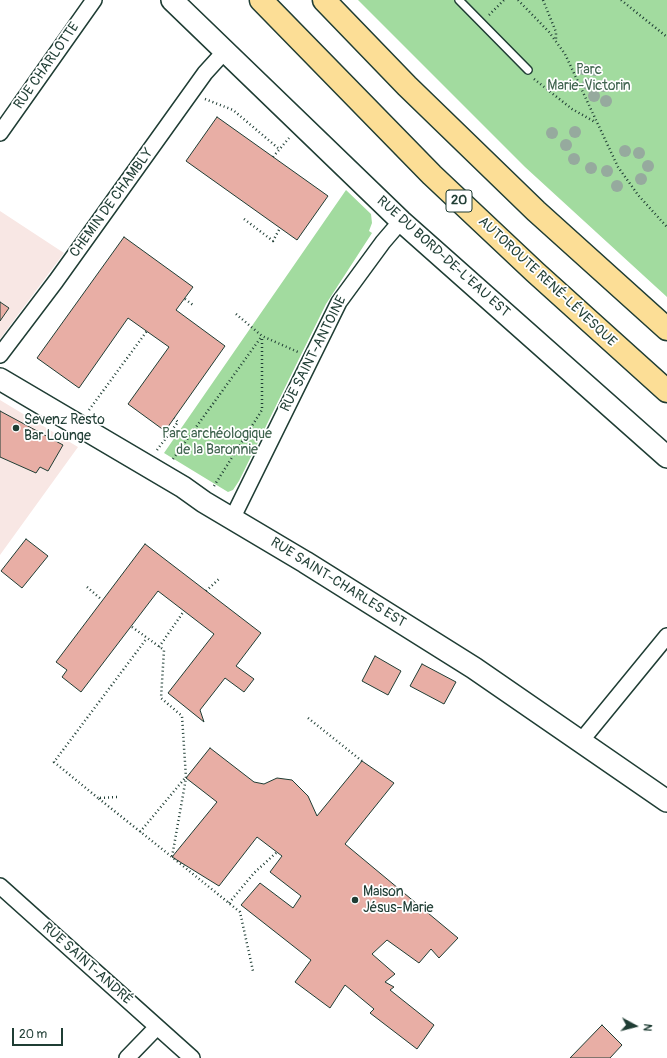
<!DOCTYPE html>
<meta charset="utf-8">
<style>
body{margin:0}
#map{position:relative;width:667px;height:1058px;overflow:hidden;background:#fff;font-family:Pangolin,sans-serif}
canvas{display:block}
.north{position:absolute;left:615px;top:1006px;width:40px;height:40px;-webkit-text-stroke:3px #fff;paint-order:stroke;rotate:97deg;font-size:11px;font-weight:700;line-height:16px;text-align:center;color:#1f3d34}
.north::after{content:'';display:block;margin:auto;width:14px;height:18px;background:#1f3d34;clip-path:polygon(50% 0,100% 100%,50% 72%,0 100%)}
.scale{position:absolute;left:12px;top:1028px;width:51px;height:18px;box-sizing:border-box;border:2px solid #1f3d34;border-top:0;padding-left:5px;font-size:12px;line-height:14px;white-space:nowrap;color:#1f3d34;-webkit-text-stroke:3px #fff;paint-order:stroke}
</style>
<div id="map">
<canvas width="667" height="1058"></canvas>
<div class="north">N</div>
<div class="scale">20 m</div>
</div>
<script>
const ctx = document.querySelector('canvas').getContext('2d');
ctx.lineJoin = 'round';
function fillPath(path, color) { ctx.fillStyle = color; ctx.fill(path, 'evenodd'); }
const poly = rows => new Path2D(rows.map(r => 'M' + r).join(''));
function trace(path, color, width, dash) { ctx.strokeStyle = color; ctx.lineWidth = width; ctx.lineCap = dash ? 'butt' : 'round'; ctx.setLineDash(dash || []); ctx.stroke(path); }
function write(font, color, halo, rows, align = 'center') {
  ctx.font = font + ' Pangolin,sans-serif'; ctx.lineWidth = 3.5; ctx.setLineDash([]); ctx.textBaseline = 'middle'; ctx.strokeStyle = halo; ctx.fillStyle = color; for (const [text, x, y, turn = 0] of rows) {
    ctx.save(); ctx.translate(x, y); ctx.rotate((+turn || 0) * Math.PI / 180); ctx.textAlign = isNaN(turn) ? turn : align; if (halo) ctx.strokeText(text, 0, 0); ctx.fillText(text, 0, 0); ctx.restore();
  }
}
fillPath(poly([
 [0,211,64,253,0,339],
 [0,400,78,447,0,555]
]), '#f8e7e4');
fillPath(poly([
 [358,0,667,0,667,297,525,167],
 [346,190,371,214,372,223,369,231,372,233,326,304,239,481,233,490,228,492,164,453]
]), '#a2db9f');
const building = poly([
 [217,117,328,196,297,240,186,161,217,117],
 [124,237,193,287,176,310,225,346,165,431,128,404,169,347,128,318,79,388,37,358,124,237],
 [0,302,9,308,0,321,0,302],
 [0,411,63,445,48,471,40,467,36,473,0,457,0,411],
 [26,539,48,556,22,588,1,571,26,539],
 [145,544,261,633,236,666,254,679,244,692,225,678,200,710,204,722,168,693,214,634,158,591,81,692,62,677,67,670,56,662,145,544],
 [375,656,401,671,388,695,362,681,375,656],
 [422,664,456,682,444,704,410,686,422,664],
 [210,748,254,782,264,784,277,778,292,780,308,796,317,816,362,761,394,783,345,844,458,938,439,958,431,949,419,963,387,940,372,954,395,974,385,982,394,987,390,990,434,1025,417,1049,370,1013,374,1009,345,985,330,1008,295,982,311,960,241,905,260,883,293,908,301,896,270,872,282,856,257,837,219,886,172,857,217,802,186,778,210,748],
 [602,1025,622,1045,610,1058,570,1058,602,1025]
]);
fillPath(building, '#e8aea5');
trace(building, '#1f3d34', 1);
const lane = poly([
 [459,0,528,70]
]);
const street = poly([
 [0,133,94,0],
 [0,355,56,281,205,73,225,51],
 [232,519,339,302,383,242,401,221],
 [581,741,667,636],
 [0,886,192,1058],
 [127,1058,157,1027]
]);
const secondary = poly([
 [172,0,401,221,667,457],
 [0,379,183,487,204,502,305,562,474,668,667,801]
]);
const highway = poly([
 [261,0,432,175,535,272,667,391],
 [324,0,407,86,536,211,667,329]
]);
trace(lane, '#1f3d34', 10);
trace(street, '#1f3d34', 18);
trace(secondary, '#1f3d34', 24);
trace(highway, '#1f3d34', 25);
trace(poly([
 [518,0,549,32,565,54,618,167,638,195,667,227],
 [543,0,556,32,556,39],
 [621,0,667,37],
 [489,15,504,0],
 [534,79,572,109,595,122],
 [205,99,233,110,278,148],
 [273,157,289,138],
 [244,219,273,241,280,228],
 [185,299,193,305],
 [236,314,262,336,298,352],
 [89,410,147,331],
 [157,450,178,422,174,418],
 [173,459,262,336],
 [214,486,262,410,262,336],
 [87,587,102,600],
 [206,591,219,579],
 [132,627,164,650,161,698,182,716,186,778,172,857,240,912,253,971],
 [159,647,184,611],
 [308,718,362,761],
 [117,797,98,798,172,857],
 [98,798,54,762,147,638],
 [140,832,185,778],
 [229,903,254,873,277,852]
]), '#1f3d34', 2.5, [1, 3]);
trace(lane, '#fff', 7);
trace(street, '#fff', 15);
trace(secondary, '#fff', 21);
trace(highway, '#fcde96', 22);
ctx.fillStyle = '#96aa9e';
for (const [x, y] of [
 [583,69],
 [595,70],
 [588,84],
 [604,86],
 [594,96],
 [606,101],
 [575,132],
 [552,133],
 [566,145],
 [625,151],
 [639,153],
 [574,159],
 [648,166],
 [591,168],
 [607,171],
 [641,179],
 [617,186]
]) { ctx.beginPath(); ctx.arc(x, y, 6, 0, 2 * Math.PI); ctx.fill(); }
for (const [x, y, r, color] of [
 [16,428,4,"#1f3d34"],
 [355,900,4,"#1f3d34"]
]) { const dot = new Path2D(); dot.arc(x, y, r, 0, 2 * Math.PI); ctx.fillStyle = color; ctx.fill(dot); trace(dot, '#fff', 1.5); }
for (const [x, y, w] of [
 [459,201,26]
]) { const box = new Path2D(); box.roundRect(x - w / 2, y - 11, w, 22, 3); ctx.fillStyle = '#fff'; ctx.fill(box); trace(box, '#1f3d34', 1); }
write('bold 13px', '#1f3d34', null, [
 ["20",459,201]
]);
write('14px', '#1f3d34', '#fff', [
 ["RUE CHARLOTTE",47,66,-55],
 ["CHEMIN DE CHAMBLY",112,203,-54],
 ["RUE DU BORD-DE-L'EAU EST",443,257,42],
 ["AUTOROUTE RENÉ-LÉVESQUE",547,282,43],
 ["RUE SAINT-ANTOINE",314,354,-63],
 ["RUE SAINT-CHARLES EST",338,583,32],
 ["RUE SAINT-ANDRÉ",87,964,42]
]);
write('14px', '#40644f', '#fff', [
 ["Parc",589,70],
 ["Marie-Victorin",589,86],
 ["Parc archéologique",217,434],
 ["de la Baronnie",217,450]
]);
write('14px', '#1f3d34', '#fff', [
 ["Sevenz Resto",24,420],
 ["Bar Lounge",24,436],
 ["Maison",363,892],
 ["Jésus-Marie",363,908]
], 'left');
</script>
